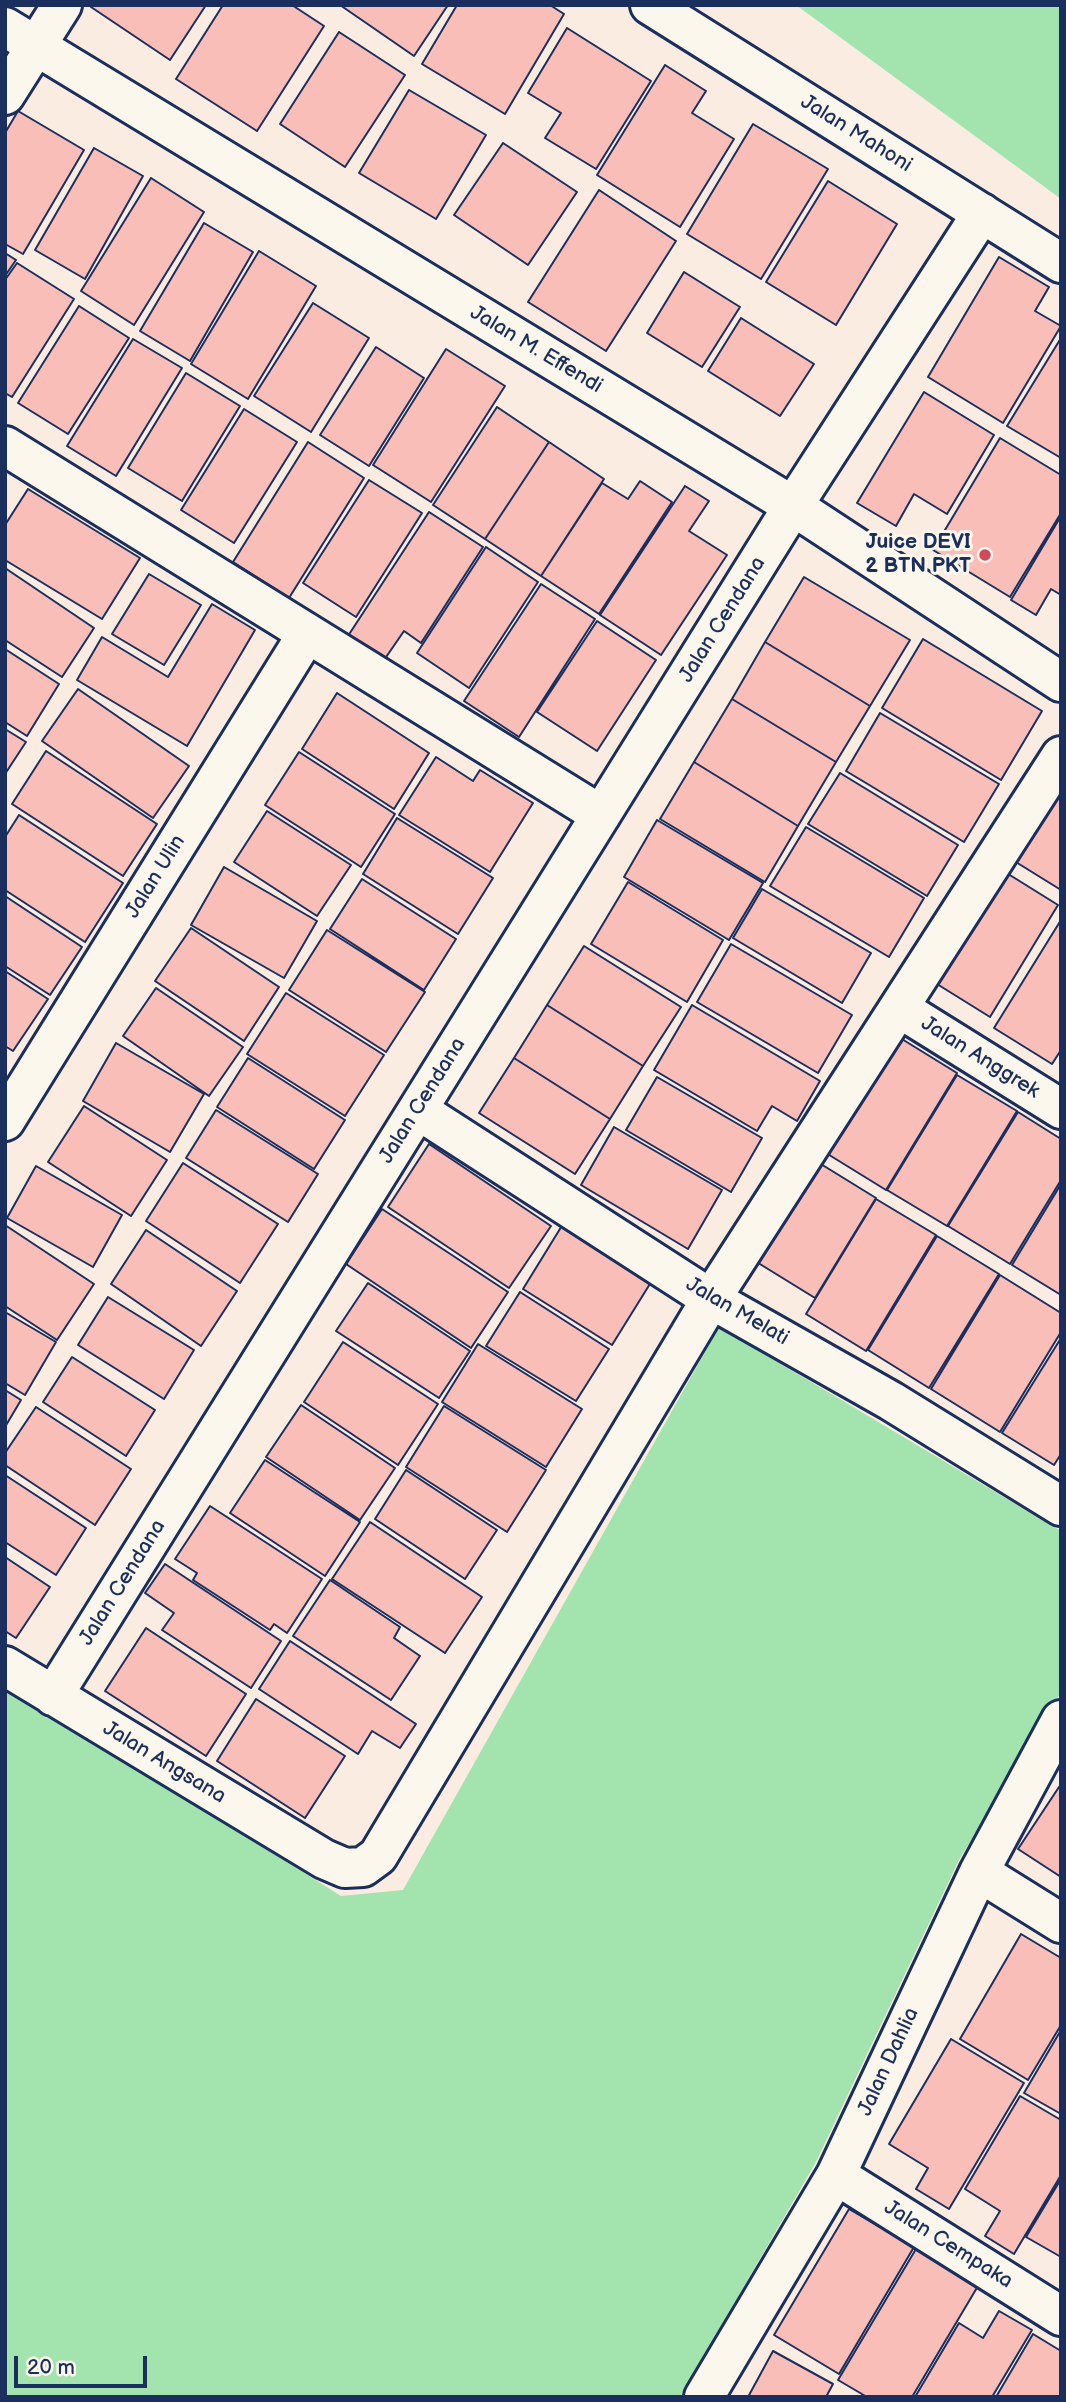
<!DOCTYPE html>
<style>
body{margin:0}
#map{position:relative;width:1066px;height:2402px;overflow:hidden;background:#fbece2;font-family:"Balsamiq Sans",sans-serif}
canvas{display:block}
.frame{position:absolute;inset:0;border:7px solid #1b2f5e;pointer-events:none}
.scale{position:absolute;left:14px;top:2356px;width:133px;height:32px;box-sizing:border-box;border:4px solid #1b2f5e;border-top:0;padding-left:9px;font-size:21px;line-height:24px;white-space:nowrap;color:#1b2f5e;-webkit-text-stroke:5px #fbf7ec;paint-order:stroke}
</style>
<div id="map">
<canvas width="1066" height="2402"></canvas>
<div class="frame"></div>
<div class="scale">20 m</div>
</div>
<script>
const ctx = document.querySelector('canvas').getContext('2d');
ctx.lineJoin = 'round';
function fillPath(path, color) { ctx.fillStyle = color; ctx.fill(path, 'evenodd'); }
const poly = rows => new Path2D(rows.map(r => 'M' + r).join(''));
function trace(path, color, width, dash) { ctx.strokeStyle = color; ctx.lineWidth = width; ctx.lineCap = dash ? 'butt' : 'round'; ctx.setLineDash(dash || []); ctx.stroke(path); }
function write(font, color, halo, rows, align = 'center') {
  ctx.font = font + ' "Balsamiq Sans",sans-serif'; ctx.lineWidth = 6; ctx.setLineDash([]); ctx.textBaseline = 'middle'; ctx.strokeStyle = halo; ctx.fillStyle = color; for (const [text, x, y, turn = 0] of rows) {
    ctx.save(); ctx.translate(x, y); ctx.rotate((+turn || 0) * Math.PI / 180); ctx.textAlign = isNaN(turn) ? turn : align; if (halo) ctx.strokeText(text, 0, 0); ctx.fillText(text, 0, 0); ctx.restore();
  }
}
fillPath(poly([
 [796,5,1061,5,1061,199],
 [719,1327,1061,1531,1061,1692,959,1860,816,2162,680,2397,5,2397,5,1685,341,1896,403,1890]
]), '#a3e4ae');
const building = poly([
 [92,5,206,5,170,60,91,7,92,5],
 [223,5,292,5,324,26,257,131,176,79,223,5],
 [340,5,448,5,414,56,340,5],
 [457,5,550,5,564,14,505,114,422,64,457,5],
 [567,28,651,81,596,169,545,138,561,113,528,93,567,28],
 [339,32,405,75,345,167,280,124,339,32],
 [665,65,706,91,692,113,734,139,680,227,597,175,665,65],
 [409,90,486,135,436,219,359,173,409,90],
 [18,111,84,150,23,254,5,244,5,133,18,111],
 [753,124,828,169,761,279,687,234,753,124],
 [503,143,577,192,528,265,454,215,503,143],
 [94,148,143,176,85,279,35,250,94,148],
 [151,178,204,212,134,325,81,291,151,178],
 [828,181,897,224,836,325,766,282,828,181],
 [599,190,676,241,606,351,528,302,599,190],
 [204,223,253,252,190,361,140,331,204,223],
 [259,251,316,286,248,399,191,364,259,251],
 [5,253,16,260,5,276,5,253],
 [999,257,1049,287,1035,311,1061,326,1003,423,928,377,999,257],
 [17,263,74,299,12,397,5,393,5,280,17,263],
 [684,272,740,307,702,367,647,333,684,272],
 [313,303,369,338,311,432,254,396,313,303],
 [79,306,129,338,68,434,18,403,79,306],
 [741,318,814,364,780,416,708,371,741,318],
 [1061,338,1061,458,1007,426,1061,338],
 [133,339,182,368,116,476,67,446,133,339],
 [376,347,424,378,369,466,320,435,376,347],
 [446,349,505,386,431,502,373,465,446,349],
 [186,373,240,406,182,501,128,468,186,373],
 [924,392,994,435,947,514,914,494,896,526,857,503,924,392],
 [497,407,549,442,485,539,433,505,497,407],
 [244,409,297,442,234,543,181,510,244,409],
 [1000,438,1061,475,1061,513,1010,597,933,550,1000,438],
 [308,442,364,478,289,598,233,562,308,442],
 [549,442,604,479,541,576,485,539,549,442],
 [369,480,422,513,356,617,303,583,369,480],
 [640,481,672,502,599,614,541,576,602,483,628,499,640,481],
 [685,486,709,501,689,531,727,555,661,655,600,615,685,486],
 [28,489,140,558,102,619,5,560,5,525,28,489],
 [429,512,483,547,421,643,404,631,382,663,346,639,429,512],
 [1061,516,1061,595,1051,589,1036,615,1011,600,1061,516],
 [486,547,538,582,469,688,417,653,486,547],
 [5,568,94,628,62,677,5,640,5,568],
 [149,574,201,605,164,665,112,634,149,574],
 [804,577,910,640,870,706,765,642,804,577],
 [541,584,595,619,519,737,464,701,541,584],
 [212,604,255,630,187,746,77,680,102,637,168,677,212,604],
 [597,621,656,660,597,751,537,712,597,621],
 [923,639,1042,711,1001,780,882,708,923,639],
 [765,642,870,706,836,762,732,699,765,642],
 [5,649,59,684,27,736,5,722,5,649],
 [78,689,189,766,153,818,42,741,78,689],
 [337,693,429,753,394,809,302,749,337,693],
 [732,699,836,762,798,826,694,762,732,699],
 [880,713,999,784,964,842,846,771,880,713],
 [5,729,26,742,5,774,5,729],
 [46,751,157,824,123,876,12,804,46,751],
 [299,752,395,814,361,867,265,805,299,752],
 [436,757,473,781,480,770,533,803,490,872,399,815,436,757],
 [694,762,798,826,765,882,660,819,694,762],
 [840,773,958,845,927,896,808,824,840,773],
 [1061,777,1061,890,1011,859,1061,777],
 [267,811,351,865,317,916,234,862,267,811],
 [19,815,123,883,85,942,5,890,5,837,19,815],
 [397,818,493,878,458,934,363,874,397,818],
 [657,820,763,883,729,940,624,877,657,820],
 [806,827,924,898,889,957,770,886,806,827],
 [224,867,317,921,284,978,191,925,224,867],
 [1005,872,1058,905,990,1017,937,984,1005,872],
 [362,879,456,939,424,990,330,929,362,879],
 [628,882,723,940,687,1002,591,944,628,882],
 [762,889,871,953,842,1003,733,938,762,889],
 [5,896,82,947,50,995,5,966,5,896],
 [1061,920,1061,1050,1052,1064,994,1028,1061,920],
 [191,928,279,987,244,1041,155,981,191,928],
 [327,930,425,992,386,1052,289,990,327,930],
 [731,944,852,1015,818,1073,697,1002,731,944],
 [584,946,681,1007,643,1066,547,1005,584,946],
 [5,971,48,999,13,1051,5,1046,5,971],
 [156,988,243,1047,209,1096,123,1036,156,988],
 [286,993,384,1055,345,1116,247,1054,286,993],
 [547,1005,643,1066,610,1119,514,1058,547,1005],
 [692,1005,820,1081,797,1121,772,1106,757,1131,654,1070,692,1005],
 [897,1036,957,1073,886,1190,826,1153,897,1036],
 [116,1043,204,1094,170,1152,83,1101,116,1043],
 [248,1058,345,1120,314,1169,217,1107,248,1058],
 [514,1058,610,1119,575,1174,479,1113,514,1058],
 [957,1075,1017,1111,947,1226,887,1190,957,1075],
 [657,1077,762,1138,731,1192,626,1130,657,1077],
 [84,1106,167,1160,131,1216,48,1162,84,1106],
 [216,1110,318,1174,288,1222,186,1158,216,1110],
 [1018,1112,1061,1139,1061,1180,1010,1264,948,1226,1018,1112],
 [614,1127,722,1190,688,1249,581,1185,614,1127],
 [429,1144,551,1226,509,1288,388,1207,429,1144],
 [816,1161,876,1198,815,1298,755,1261,816,1161],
 [183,1163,278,1224,240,1283,146,1221,183,1163],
 [36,1166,122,1215,93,1267,7,1218,36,1166],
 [1061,1184,1061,1295,1012,1265,1061,1184],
 [876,1199,936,1235,866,1351,806,1314,876,1199],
 [382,1209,508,1292,471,1348,346,1264,382,1209],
 [563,1224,653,1279,612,1345,523,1289,563,1224],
 [5,1225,94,1284,57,1340,5,1306,5,1225],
 [146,1230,237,1291,201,1346,111,1284,146,1230],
 [937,1236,999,1274,929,1388,868,1350,937,1236],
 [1000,1275,1061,1313,1061,1332,1000,1432,931,1389,1000,1275],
 [368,1283,470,1351,439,1398,336,1331,368,1283],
 [520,1292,609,1349,576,1401,486,1346,520,1292],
 [108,1297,194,1350,164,1399,78,1345,108,1297],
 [5,1312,56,1342,25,1395,5,1383,5,1312],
 [1061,1338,1061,1454,1054,1465,1002,1433,1061,1338],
 [343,1342,438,1404,398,1465,304,1402,343,1342],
 [478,1344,582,1409,546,1467,442,1402,478,1344],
 [72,1357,155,1410,126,1456,43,1402,72,1357],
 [5,1390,21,1400,5,1427,5,1390],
 [301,1405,395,1468,360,1520,266,1457,301,1405],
 [444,1406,546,1470,507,1532,406,1467,444,1406],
 [36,1407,131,1469,95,1525,5,1465,5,1453,36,1407],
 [265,1460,360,1522,325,1576,230,1513,265,1460],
 [406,1470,497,1530,465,1579,375,1519,406,1470],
 [5,1475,86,1528,56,1575,5,1542,5,1475],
 [210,1506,322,1579,287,1633,274,1624,270,1630,193,1580,197,1573,175,1559,210,1506],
 [370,1522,482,1597,445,1653,332,1579,370,1522],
 [5,1557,50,1587,16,1638,5,1631,5,1557],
 [165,1564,281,1641,251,1688,162,1630,174,1613,145,1593,165,1564],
 [330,1580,400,1627,394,1638,420,1656,391,1700,293,1636,330,1580],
 [146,1628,246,1694,206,1756,105,1691,146,1628],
 [290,1641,416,1724,400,1748,372,1731,358,1754,259,1689,290,1641],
 [256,1699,345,1756,305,1818,217,1761,256,1699],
 [1059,1787,1061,1788,1061,1877,1018,1849,1059,1787],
 [1021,1934,1061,1958,1061,2025,1028,2080,960,2039,1021,1934],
 [1061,2030,1061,2114,1024,2093,1061,2030],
 [951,2039,1024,2083,949,2209,916,2189,928,2168,889,2144,951,2039],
 [1020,2096,1061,2120,1061,2175,1014,2254,985,2236,1000,2211,965,2189,1020,2096],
 [1061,2179,1061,2257,1026,2237,1061,2179],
 [849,2209,914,2247,839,2374,774,2335,849,2209],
 [916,2249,978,2286,912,2397,867,2397,838,2380,916,2249],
 [999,2311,1032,2330,992,2397,915,2397,959,2323,983,2338,999,2311],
 [1033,2334,1061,2351,1061,2397,996,2397,1033,2334],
 [773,2351,833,2384,826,2397,748,2397,773,2351]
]);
fillPath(building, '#fabeb9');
trace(building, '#1b2f5e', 2);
const minor = poly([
 [650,5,1061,263],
 [5,27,793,506,1061,682],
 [5,95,62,5],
 [5,446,601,815],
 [899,1008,1061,1109],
 [418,1110,711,1299,891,1401,1061,1506],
 [5,1121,307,634],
 [5,1666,324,1859,345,1868,363,1867,378,1856,711,1299,1061,756],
 [53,1696,793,506,982,213],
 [979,1872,1061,1923],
 [836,2175,1061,2316],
 [704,2397,836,2175,979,1872,1061,1720]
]);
trace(minor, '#1b2f5e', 44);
trace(minor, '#fbf7ec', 38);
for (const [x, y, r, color] of [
 [985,555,7,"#d1495b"]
]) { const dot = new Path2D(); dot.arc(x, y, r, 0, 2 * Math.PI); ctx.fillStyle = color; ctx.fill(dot); trace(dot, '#fbf7ec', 2.5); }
write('21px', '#1b2f5e', '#fbf7ec', [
 ["Jalan Mahoni",856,134,32],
 ["Jalan M. Effendi",536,350,31],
 ["Jalan Cendana",723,620,-58],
 ["Jalan Ulin",156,877,-58],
 ["Jalan Anggrek",980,1058,32],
 ["Jalan Cendana",423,1101,-58],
 ["Jalan Melati",737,1312,30],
 ["Jalan Cendana",123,1583,-58],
 ["Jalan Angsana",164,1763,31],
 ["Jalan Dahlia",889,2062,-65],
 ["Jalan Cempaka",948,2245,32]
]);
write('bold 21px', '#1b2f5e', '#fbf7ec', [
 ["Juice DEVI",971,543],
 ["2 BTN PKT",971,567]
], 'right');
</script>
